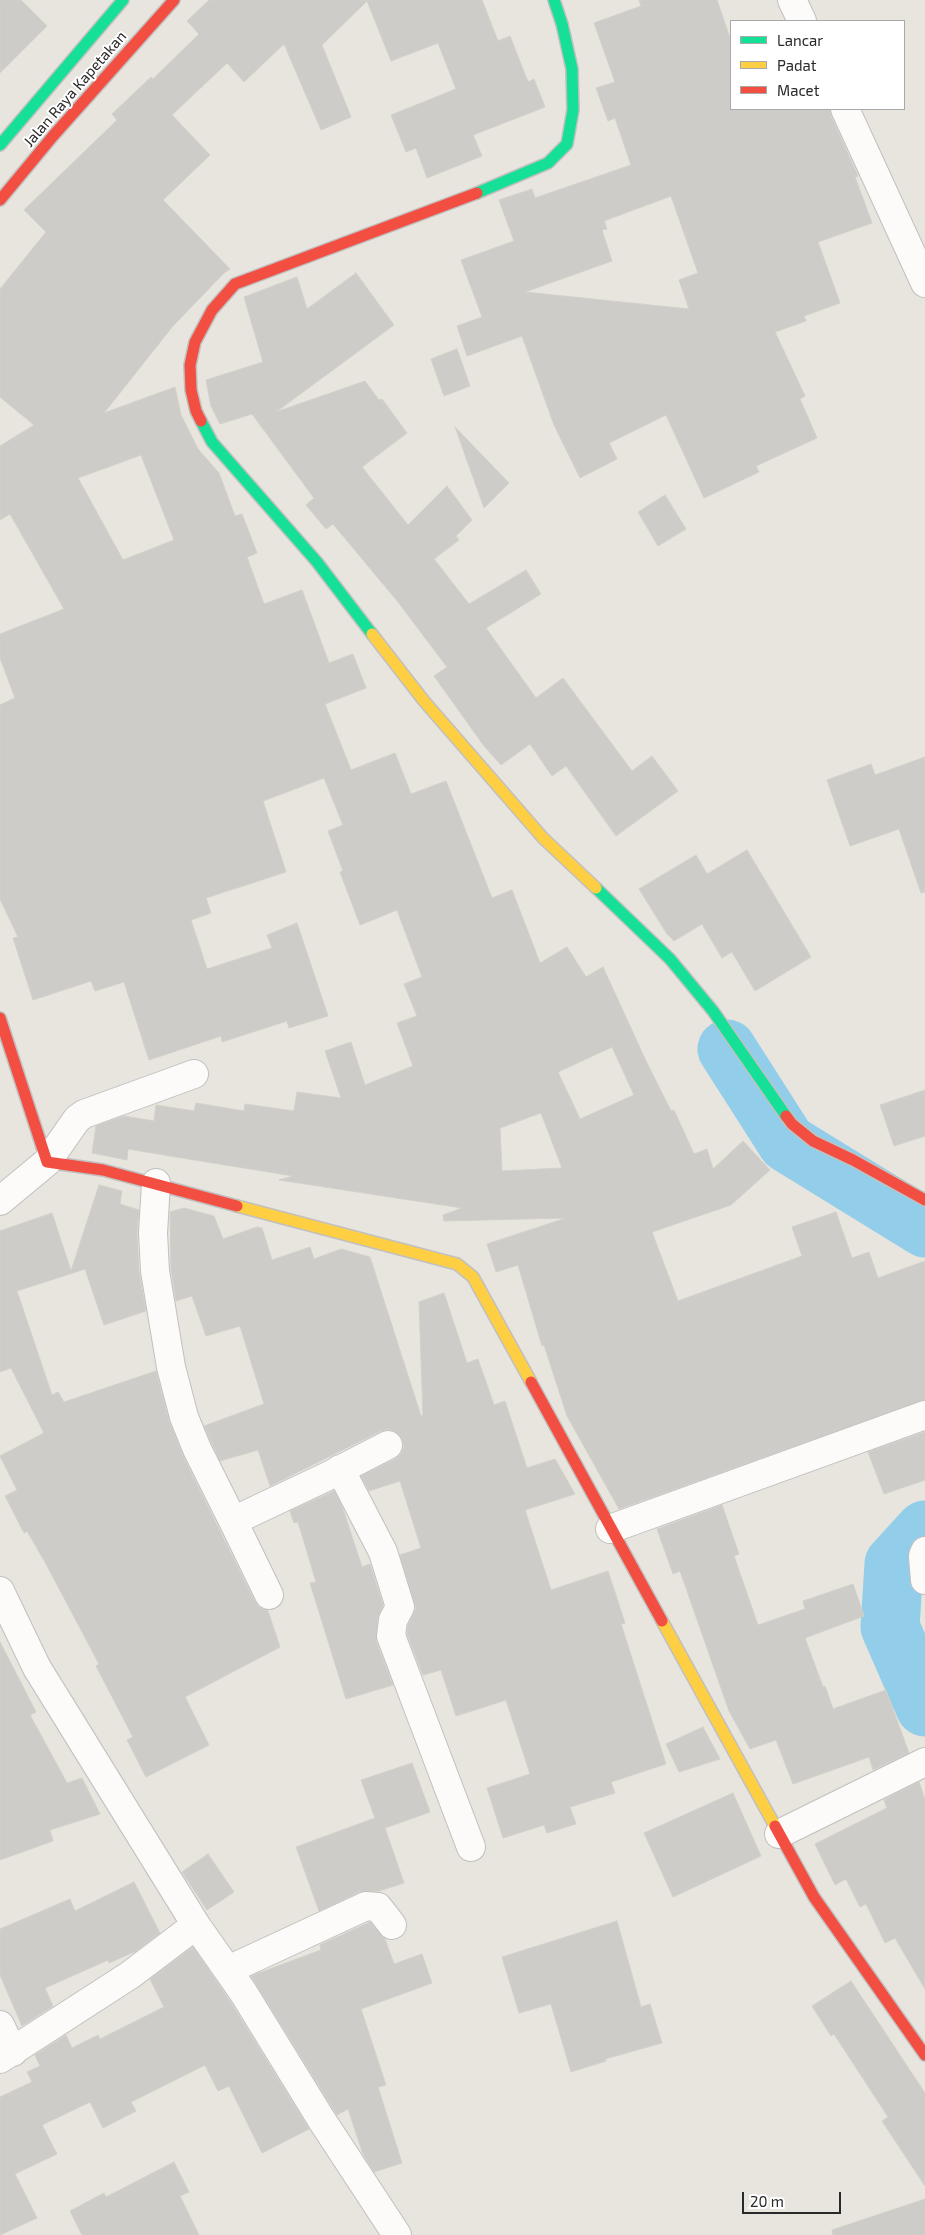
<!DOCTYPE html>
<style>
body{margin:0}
#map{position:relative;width:925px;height:2235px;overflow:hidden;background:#e8e4de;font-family:"Exo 2",sans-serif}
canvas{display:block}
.legend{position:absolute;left:730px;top:20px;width:175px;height:90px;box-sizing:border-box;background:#fff;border:1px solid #a9a9a9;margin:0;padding:6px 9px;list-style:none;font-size:15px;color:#292929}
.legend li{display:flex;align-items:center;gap:10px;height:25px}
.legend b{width:25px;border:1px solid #a9a9a9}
.scale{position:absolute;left:742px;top:2192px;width:99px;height:22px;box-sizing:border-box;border:2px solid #292929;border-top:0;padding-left:6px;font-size:15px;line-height:18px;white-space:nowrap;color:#292929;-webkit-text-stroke:4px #fff;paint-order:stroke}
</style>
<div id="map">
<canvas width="925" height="2235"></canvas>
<ul class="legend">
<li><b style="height:6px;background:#16e098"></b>Lancar</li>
<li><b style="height:6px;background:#ffcf43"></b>Padat</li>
<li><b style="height:6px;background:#f24e42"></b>Macet</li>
</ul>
<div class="scale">20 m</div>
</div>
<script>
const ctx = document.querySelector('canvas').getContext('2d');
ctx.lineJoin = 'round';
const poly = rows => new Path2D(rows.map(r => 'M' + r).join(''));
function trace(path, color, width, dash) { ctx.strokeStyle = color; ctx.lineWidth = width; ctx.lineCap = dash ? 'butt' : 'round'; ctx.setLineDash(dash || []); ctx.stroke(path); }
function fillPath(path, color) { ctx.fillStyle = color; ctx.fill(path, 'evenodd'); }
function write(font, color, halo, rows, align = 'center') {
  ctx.font = font + ' "Exo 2",sans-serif'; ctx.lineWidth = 4; ctx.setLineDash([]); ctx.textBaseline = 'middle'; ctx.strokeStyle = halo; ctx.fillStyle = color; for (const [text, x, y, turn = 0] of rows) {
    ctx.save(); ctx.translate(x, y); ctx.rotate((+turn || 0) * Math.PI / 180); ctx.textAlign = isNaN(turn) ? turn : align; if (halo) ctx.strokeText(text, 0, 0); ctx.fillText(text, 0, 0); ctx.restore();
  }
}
trace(poly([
 [727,1049,787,1143,925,1228],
 [925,1530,894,1564,890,1627,925,1707]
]), '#92cee9', 59);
const building = poly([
 [0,0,21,0,47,26,0,73,0,0],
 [209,0,482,0,498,41,510,36,528,82,534,79,545,107,473,135,482,156,427,178,416,148,406,152,391,115,456,89,438,43,391,61,367,1,322,45,351,117,321,130,284,44,244,82,227,63,172,115,210,155,163,200,230,269,224,273,173,326,104,413,175,387,181,415,198,449,219,473,235,516,242,514,257,553,247,557,264,604,302,590,329,663,353,654,366,688,325,704,351,770,395,753,411,794,446,781,492,898,512,890,540,963,567,947,586,977,603,967,646,1061,671,1111,674,1110,694,1154,707,1149,713,1169,743,1141,770,1170,731,1205,652,1232,678,1301,802,1256,792,1227,836,1212,852,1258,869,1252,878,1278,925,1261,925,1400,619,1509,567,1416,544,1345,542,1346,518,1265,496,1272,487,1244,566,1218,444,1221,443,1215,462,1208,279,1180,293,1176,170,1156,128,1149,127,1160,92,1153,96,1126,124,1116,154,1121,156,1105,194,1111,196,1103,244,1111,245,1104,294,1111,297,1092,341,1098,325,1051,351,1042,365,1085,413,1066,397,1023,417,1016,404,984,422,977,397,910,360,925,340,872,343,871,328,831,343,825,324,778,263,801,286,872,206,898,211,913,191,920,207,969,272,948,267,935,297,923,328,1016,289,1028,287,1021,222,1042,221,1036,149,1060,124,982,95,991,91,981,33,1000,13,938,18,937,0,899,0,705,15,698,0,658,0,634,64,609,10,514,0,520,0,446,34,425,0,397,0,289,46,232,24,210,117,120,112,114,151,77,153,79,199,34,187,21,209,0],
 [141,455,174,540,123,560,78,478,141,455],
 [612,1047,634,1095,580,1119,558,1072,612,1047],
 [541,1113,562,1168,502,1171,500,1128,541,1113],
 [639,0,717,0,731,41,731,109,830,109,831,116,858,176,855,177,872,223,818,242,840,303,804,316,806,321,775,332,805,396,800,399,817,438,756,466,759,472,704,498,666,415,609,443,617,459,580,478,554,425,522,336,467,356,457,326,482,317,461,260,514,241,499,200,532,189,535,198,631,165,615,118,608,121,596,88,615,82,594,23,641,6,639,0],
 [671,196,698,273,679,280,689,309,525,292,612,261,602,230,607,229,604,221,671,196],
 [356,273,394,325,276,412,365,381,379,400,382,399,407,433,362,467,408,525,447,486,472,520,456,536,459,540,434,559,469,604,526,570,541,594,486,628,536,698,563,678,632,771,652,756,678,791,616,836,566,766,552,776,530,744,501,765,484,746,434,676,447,667,398,602,333,524,326,529,306,505,314,498,252,414,220,424,211,406,206,380,263,362,244,297,297,277,307,309,356,273],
 [457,349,470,386,444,396,431,359,457,349],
 [455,427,509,483,484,508,455,427],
 [665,495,686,529,658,546,638,512,665,495],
 [925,757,925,892,921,893,899,829,850,846,827,780,871,764,875,775,925,757],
 [747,850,811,957,755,991,732,952,722,958,702,924,674,941,667,934,639,889,696,855,707,874,747,850],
 [925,1090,925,1136,894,1146,880,1105,925,1090],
 [99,1185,122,1191,120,1204,139,1210,137,1234,139,1272,146,1311,104,1325,85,1269,17,1291,52,1395,58,1392,64,1402,156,1371,169,1421,183,1456,255,1602,260,1608,268,1611,280,1647,185,1697,209,1745,146,1777,127,1740,133,1737,96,1666,99,1664,46,1564,27,1531,24,1533,5,1496,17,1490,0,1456,44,1433,11,1368,0,1372,0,1231,52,1213,71,1271,99,1185],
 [184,1208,214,1216,223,1239,257,1227,262,1228,272,1260,310,1247,314,1259,341,1249,370,1257,421,1416,423,1415,419,1302,444,1293,467,1363,478,1359,494,1405,505,1401,527,1468,555,1459,575,1494,525,1510,551,1590,608,1571,625,1623,621,1624,666,1764,611,1782,615,1793,570,1807,576,1824,547,1833,544,1825,503,1838,487,1788,530,1774,506,1700,456,1716,441,1670,423,1675,407,1634,408,1625,416,1608,400,1555,421,1548,400,1481,369,1491,361,1476,395,1459,401,1454,404,1446,402,1438,396,1432,388,1429,381,1431,270,1486,258,1450,220,1461,204,1426,264,1404,240,1326,206,1336,192,1296,176,1301,171,1269,170,1212,184,1208],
 [925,1432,925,1480,884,1494,868,1452,925,1432],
 [334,1491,342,1506,362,1567,370,1564,383,1605,378,1618,376,1641,393,1685,346,1699,310,1583,316,1582,298,1522,294,1523,290,1511,334,1491],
 [722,1505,739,1554,734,1556,758,1625,805,1609,803,1601,853,1584,864,1616,805,1638,823,1687,825,1686,833,1709,886,1690,909,1753,873,1770,869,1757,793,1784,776,1740,750,1749,729,1711,680,1571,673,1574,657,1529,722,1505],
 [0,1642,36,1712,30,1715,67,1783,82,1778,100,1814,50,1830,53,1841,0,1860,0,1642],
 [703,1727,720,1759,679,1772,666,1744,703,1727],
 [412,1763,430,1812,385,1828,404,1883,379,1891,359,1892,319,1911,296,1847,375,1818,361,1780,412,1763],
 [919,1782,925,1800,925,1989,895,1938,885,1943,866,1904,860,1907,846,1879,835,1885,815,1844,887,1808,884,1800,919,1782],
 [733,1793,761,1856,673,1897,644,1833,733,1793],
 [208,1854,234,1892,207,1910,182,1872,208,1854],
 [134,1882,160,1933,136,1951,109,1963,108,1960,45,1988,53,2006,22,2026,0,1975,0,1929,70,1899,75,1911,134,1882],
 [617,1921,641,2007,650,2004,662,2043,605,2059,606,2061,571,2072,551,2004,519,2013,502,1957,617,1921],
 [370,1922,385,1939,394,1964,422,1954,432,1983,361,2009,386,2085,378,2087,402,2163,374,2172,363,2154,348,2109,337,2115,251,1976,321,1950,320,1945,370,1922],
 [193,1947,230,2001,309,2129,262,2153,229,2086,218,2091,205,2065,131,2102,136,2111,103,2128,90,2102,42,2125,57,2154,15,2174,37,2218,0,2235,0,2097,32,2082,27,2072,40,2066,35,2055,66,2035,72,2048,98,2035,100,2039,164,2007,150,1979,193,1947],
 [851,1981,925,2093,925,2186,882,2121,888,2117,834,2034,831,2036,812,2006,851,1981],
 [174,2162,189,2192,180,2196,199,2235,82,2235,70,2211,104,2193,106,2197,174,2162],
 [925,2199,925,2235,833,2235,832,2230,925,2199]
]);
fillPath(building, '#ceccc8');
trace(building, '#d3d0ca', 1);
const street = poly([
 [792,0,802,21],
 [845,109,925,283],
 [156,1183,153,1233,155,1271,171,1367,184,1417,197,1449,233,1521,326,1477,388,1445],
 [0,1201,47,1162,77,1119,84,1114,194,1074],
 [340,1469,383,1552,400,1607,393,1620,391,1636,471,1847],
 [233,1521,269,1595],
 [610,1529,925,1415],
 [925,1551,923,1556,925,1580],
 [0,1591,37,1668,196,1925,130,1975,0,2059],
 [779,1834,925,1762],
 [196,1925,243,1992,321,2119,397,2235],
 [228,1970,366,1906,378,1907,392,1925],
 [0,2025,13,2052]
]);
const fast = poly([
 [0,145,123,0],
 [477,193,548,163,567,144,573,110,572,69,562,24,554,0],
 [201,421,212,442,317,562,372,634],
 [596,888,670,959,713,1011,786,1116]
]);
const slow = poly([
 [372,634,424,701,543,838,596,888],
 [237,1206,457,1264,473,1277,531,1382],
 [662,1621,775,1826]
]);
const jam = poly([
 [0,200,53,136,174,0],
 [201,421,196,411,191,390,190,365,195,342,212,310,235,284,477,193],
 [0,1018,47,1162,103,1170,237,1206],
 [786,1116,792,1124,813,1141,853,1160,925,1200],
 [531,1382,662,1621],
 [775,1826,814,1897,925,2055]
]);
trace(street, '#c1c0c0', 30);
trace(fast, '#c1c0c0', 14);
trace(slow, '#c1c0c0', 14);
trace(jam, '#c1c0c0', 14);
trace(street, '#fcfbfa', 28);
trace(fast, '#16e098', 11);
trace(slow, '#ffcf43', 11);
trace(jam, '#f24e42', 11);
write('15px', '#292929', '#fff', [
 ["Jalan Raya Kapetakan",75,89,-49]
]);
</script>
